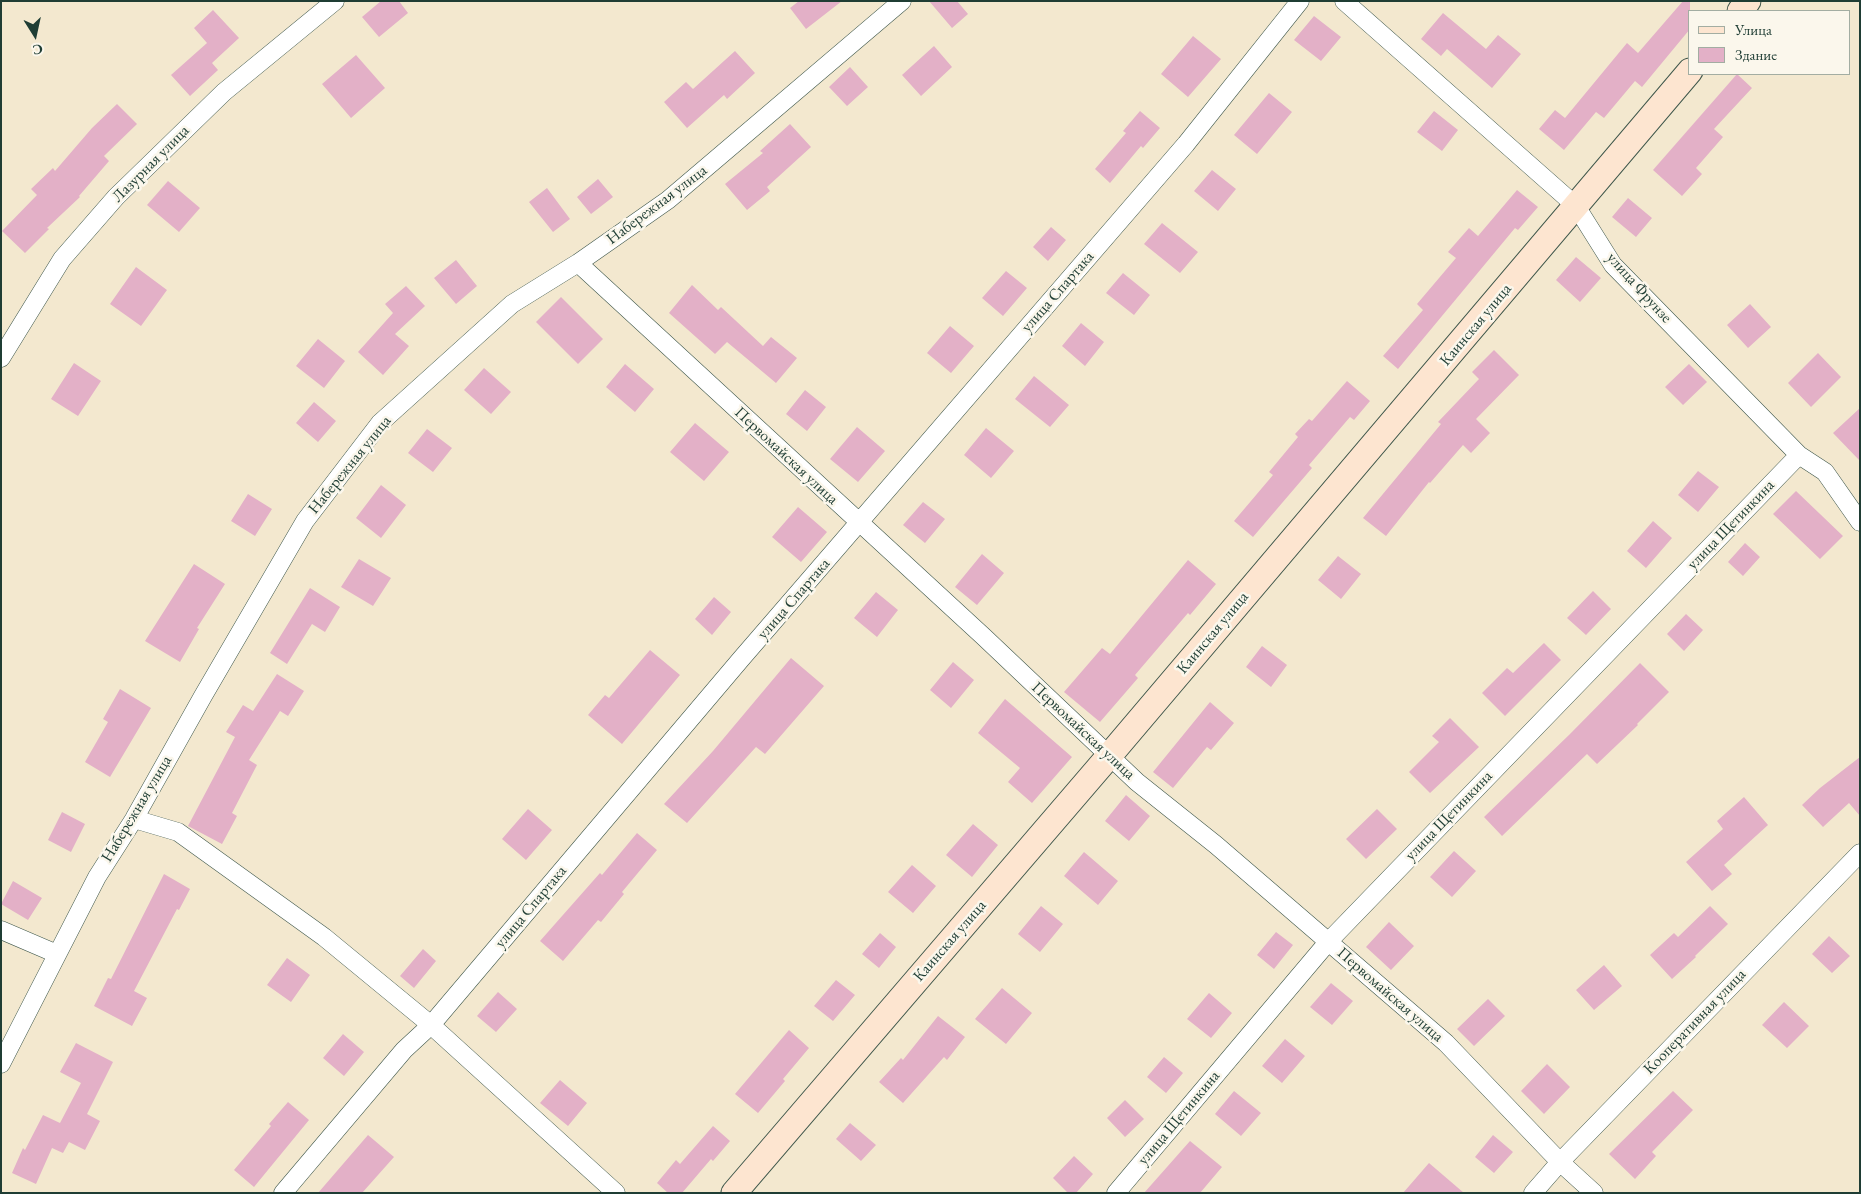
<!DOCTYPE html>
<meta charset="utf-8">
<style>
body{margin:0}
#map{position:relative;width:1861px;height:1194px;overflow:hidden;background:#f3e8cf;font-family:"EB Garamond",serif}
canvas{display:block}
.frame{position:absolute;inset:0;border:2px solid #1f3d34;pointer-events:none}
.legend{position:absolute;left:1688px;top:10px;width:162px;height:65px;box-sizing:border-box;background:#fbf7ec;border:1px solid #a3ada2;margin:0;padding:6px 9px;list-style:none;font-size:15px;color:#1f3d34}
.legend li{display:flex;align-items:center;gap:10px;height:25px}
.legend b{width:25px;border:1px solid #a3ada2}
.north{position:absolute;left:10px;top:10px;width:50px;height:50px;-webkit-text-stroke:4px #fbf7ec;paint-order:stroke;rotate:170deg;font-size:14px;font-weight:700;line-height:20px;text-align:center;color:#1f3d34}
.north::after{content:'';display:block;margin:auto;width:18px;height:22px;background:#1f3d34;clip-path:polygon(50% 0,100% 100%,50% 72%,0 100%)}
</style>
<div id="map">
<canvas width="1861" height="1194"></canvas>
<div class="frame"></div>
<ul class="legend">
<li><b style="height:6px;background:#fde5d0"></b>Улица</li>
<li><b style="height:14px;background:#e3b0c7"></b>Здание</li>
</ul>
<div class="north">С</div>
</div>
<script>
const ctx = document.querySelector('canvas').getContext('2d');
ctx.lineJoin = 'round';
function fillPath(path, color) { ctx.fillStyle = color; ctx.fill(path, 'evenodd'); }
const poly = rows => new Path2D(rows.map(r => 'M' + r).join(''));
function trace(path, color, width, dash) { ctx.strokeStyle = color; ctx.lineWidth = width; ctx.lineCap = dash ? 'butt' : 'round'; ctx.setLineDash(dash || []); ctx.stroke(path); }
function write(font, color, halo, rows, align = 'center') {
  ctx.font = font + ' "EB Garamond",serif'; ctx.lineWidth = 5; ctx.setLineDash([]); ctx.textBaseline = 'middle'; ctx.strokeStyle = halo; ctx.fillStyle = color; for (const [text, x, y, turn = 0] of rows) {
    ctx.save(); ctx.translate(x, y); ctx.rotate((+turn || 0) * Math.PI / 180); ctx.textAlign = isNaN(turn) ? turn : align; if (halo) ctx.strokeText(text, 0, 0); ctx.fillText(text, 0, 0); ctx.restore();
  }
}
fillPath(poly([
 [381,1,399,1,408,13,379,37,362,17],
 [799,1,842,1,806,29,790,8],
 [929,1,957,1,968,14,952,28],
 [1683,1,1690,1,1690,29,1642,87,1635,81,1604,118,1596,112,1564,150,1539,129,1555,110,1565,118,1627,43,1638,53],
 [213,10,239,38,212,63,218,70,190,96,171,75,207,43,194,28],
 [1443,13,1486,49,1498,35,1521,54,1492,88,1447,49,1441,56,1421,39],
 [1314,16,1341,37,1321,61,1294,40],
 [1193,36,1221,59,1188,97,1161,74],
 [934,46,952,67,921,96,902,75],
 [735,51,755,73,727,99,724,95,687,128,664,102,686,82,693,89],
 [356,55,385,88,351,118,322,84],
 [850,67,868,87,847,106,829,87],
 [1737,74,1752,88,1714,129,1723,137,1696,168,1702,174,1682,196,1653,170],
 [1269,93,1292,112,1257,154,1234,135],
 [117,104,137,124,104,156,109,161,79,196,80,197,47,228,49,229,25,253,2,231,37,195,31,189,53,168,55,171,92,128],
 [1140,111,1160,128,1143,148,1141,146,1110,183,1095,169,1126,133,1123,131],
 [1434,111,1458,130,1442,151,1417,132],
 [790,124,811,147,767,187,770,191,747,210,725,184,763,153,760,151],
 [1212,170,1236,189,1218,211,1194,191],
 [598,179,613,197,591,214,577,197],
 [168,181,200,208,179,232,147,205],
 [547,188,570,219,553,232,529,202],
 [1517,190,1538,207,1518,230,1515,228,1398,369,1383,356,1423,310,1417,304,1456,258,1448,252,1469,228,1478,236],
 [1628,198,1652,218,1636,237,1612,217],
 [1162,223,1198,252,1180,273,1144,244],
 [1051,227,1066,240,1048,261,1033,247],
 [1576,257,1601,278,1580,302,1556,280],
 [456,260,477,286,456,304,434,278],
 [136,267,167,290,141,326,110,304],
 [1006,271,1027,288,1003,316,982,298],
 [1123,273,1150,295,1134,315,1106,293],
 [692,285,718,310,721,307,763,346,771,337,797,358,776,383,727,342,715,354,669,313],
 [406,286,425,306,395,334,409,346,383,375,358,352,393,313,385,304],
 [561,297,603,339,578,364,536,322],
 [1750,304,1771,327,1748,348,1727,325],
 [1081,323,1104,342,1085,366,1062,346],
 [950,326,974,346,951,373,927,353],
 [318,339,345,361,324,388,296,366],
 [1494,350,1519,375,1476,419,1490,433,1471,453,1463,445,1430,483,1429,482,1386,536,1363,518,1441,424,1438,422,1479,379,1472,372],
 [1818,353,1841,377,1811,407,1788,383],
 [74,363,101,381,78,416,51,399],
 [625,364,654,389,635,412,606,387],
 [1689,364,1707,382,1683,405,1665,387],
 [484,368,511,392,491,414,464,390],
 [1034,376,1069,405,1050,427,1015,399],
 [1347,381,1370,401,1354,420,1350,417,1309,465,1312,468,1253,537,1234,521,1273,475,1269,472,1298,437,1295,434,1309,419,1312,421],
 [805,390,826,407,807,431,786,414],
 [314,402,336,421,318,442,296,423],
 [1860,408,1860,461,1833,433],
 [695,423,729,452,704,481,670,452],
 [857,427,885,451,858,482,830,459],
 [986,428,1014,451,991,478,964,455],
 [427,429,452,448,433,472,408,453],
 [1698,471,1719,487,1698,512,1678,495],
 [381,485,406,505,381,538,356,518],
 [1796,491,1843,536,1820,559,1773,514],
 [248,494,272,509,255,536,231,521],
 [923,502,945,519,925,543,903,525],
 [798,507,827,532,801,562,772,537],
 [1653,521,1672,538,1646,568,1627,551],
 [1745,543,1760,557,1743,576,1728,562],
 [982,554,1004,573,977,605,955,587],
 [1338,556,1361,574,1341,599,1318,580],
 [359,559,391,578,373,606,341,587],
 [1188,560,1216,584,1190,615,1188,613,1135,675,1138,678,1100,722,1064,692,1102,648,1110,654],
 [194,564,225,584,197,628,199,629,180,662,145,641],
 [310,588,340,607,325,632,312,624,287,664,270,653],
 [1593,591,1611,609,1586,635,1567,618],
 [876,592,898,610,877,637,854,618],
 [714,597,731,612,712,635,695,619],
 [1686,614,1703,630,1684,651,1667,634],
 [1544,643,1561,660,1505,716,1482,693,1507,668,1513,673],
 [1262,646,1287,665,1271,687,1246,667],
 [650,650,680,675,622,744,588,715,605,695,609,698],
 [791,658,824,686,765,754,756,747,687,823,664,804,713,751],
 [953,662,974,680,951,708,930,690],
 [1640,663,1669,692,1637,724,1638,725,1597,764,1587,754,1502,836,1484,817,1569,735],
 [277,674,304,691,288,716,280,711,249,760,257,765,232,813,237,816,222,844,188,826,235,737,226,732,243,705,253,711],
 [120,689,151,708,110,777,85,762,108,722,103,719],
 [1005,699,1072,757,1032,803,1008,782,1020,768,978,733],
 [1210,702,1234,723,1211,750,1207,747,1173,788,1153,772],
 [1450,718,1479,747,1430,793,1409,772,1439,742,1432,736],
 [1860,757,1860,816,1849,803,1823,827,1802,805,1820,788],
 [1126,795,1150,816,1129,841,1105,821],
 [1744,797,1768,825,1724,865,1732,874,1712,891,1686,862,1723,829,1717,821],
 [528,809,552,830,526,860,502,839],
 [1377,809,1397,829,1366,859,1346,839],
 [62,812,85,824,71,852,48,840],
 [973,824,998,845,972,877,946,855],
 [637,833,657,850,622,892,624,894,601,922,598,920,563,961,540,941,600,873,602,875],
 [1454,851,1476,871,1452,897,1430,877],
 [1084,852,1118,881,1098,905,1064,876],
 [912,865,936,886,913,913,888,892],
 [164,874,190,889,179,910,177,909,134,991,147,998,132,1026,94,1006,108,978,111,979],
 [13,881,42,898,28,920,1,904],
 [1041,906,1063,924,1040,952,1018,934],
 [1710,906,1728,924,1695,956,1696,957,1672,979,1650,955,1674,933,1678,937],
 [1389,922,1414,946,1391,970,1366,947],
 [1276,932,1293,945,1274,969,1257,955],
 [880,933,896,947,879,968,862,954],
 [1829,936,1850,956,1832,973,1812,954],
 [423,949,436,961,414,988,400,976],
 [287,958,310,975,291,1002,267,985],
 [1604,965,1622,986,1594,1010,1576,990],
 [836,980,855,995,833,1021,814,1006],
 [1331,983,1353,1001,1332,1025,1310,1007],
 [1002,988,1032,1013,1006,1044,975,1019],
 [498,992,517,1009,496,1032,477,1016],
 [1209,993,1232,1013,1211,1038,1187,1019],
 [1488,999,1505,1016,1474,1046,1457,1029],
 [1784,1002,1809,1026,1787,1048,1762,1025],
 [938,1016,965,1037,947,1060,944,1057,903,1103,879,1082,901,1058,903,1060],
 [789,1030,809,1048,783,1079,785,1081,758,1113,735,1094],
 [343,1034,364,1052,344,1076,323,1058],
 [1285,1039,1305,1056,1282,1083,1262,1066],
 [76,1043,113,1062,87,1114,100,1121,85,1150,69,1142,63,1153,52,1148,36,1184,12,1173,23,1148,25,1150,43,1115,60,1123,81,1083,60,1072],
 [1164,1057,1183,1073,1166,1093,1147,1077],
 [1547,1064,1570,1087,1544,1114,1521,1091],
 [560,1080,587,1103,568,1126,540,1103],
 [1234,1091,1261,1113,1241,1136,1215,1114],
 [1673,1091,1693,1110,1652,1152,1656,1156,1635,1179,1609,1154],
 [1125,1100,1144,1119,1125,1137,1107,1118],
 [288,1102,309,1120,254,1187,234,1170,271,1126,269,1124],
 [850,1123,876,1145,861,1161,836,1139],
 [713,1126,730,1141,713,1161,711,1159,682,1193,668,1193,657,1183,676,1160,680,1164],
 [368,1135,394,1157,362,1193,318,1193],
 [1493,1135,1513,1152,1494,1173,1475,1157],
 [1190,1141,1222,1167,1200,1193,1144,1193],
 [1074,1156,1093,1174,1076,1193,1068,1193,1053,1178],
 [1429,1163,1464,1193,1403,1193]
]), '#e3b0c7');
const street = poly([
 [1344,1,1576,206,1613,265,1799,455,1825,472,1860,522],
 [578,263,984,637,1137,782,1216,845,1446,1043,1560,1162,1594,1193],
 [1,358,62,259,116,197,224,92,335,1],
 [134,819,178,832,324,937,431,1025,616,1193],
 [1,930,57,954],
 [1,1064,97,877,134,819,203,696,305,521,380,423,512,304,578,263,668,200,902,1],
 [283,1193,404,1050,431,1025,741,659,1186,144,1300,1],
 [1116,1193,1328,942,1799,455],
 [1533,1193,1560,1162,1860,853]
]);
const secondary = poly([
 [1740,11,1748,1],
 [734,1193,1109,756,1690,71]
]);
trace(street, '#3f574b', 19);
trace(secondary, '#3f574b', 27);
trace(street, '#fff', 18);
trace(secondary, '#fde5d0', 25);
write('16px', '#1f3d34', '#fbf7ec', [
 ["Лазурная улица",151,164,-45],
 ["Набережная улица",657,205,-37],
 ["улица Фрунзе",1639,288,48],
 ["улица Спартака",1058,292,-49],
 ["Каинская улица",1476,325,-50],
 ["Первомайская улица",786,456,43],
 ["Набережная улица",350,465,-51],
 ["улица Щетинкина",1731,525,-46],
 ["улица Спартака",794,599,-49],
 ["Каинская улица",1213,633,-50],
 ["Первомайская улица",1083,731,43],
 ["Набережная улица",137,809,-59],
 ["улица Щетинкина",1449,816,-46],
 ["улица Спартака",531,907,-50],
 ["Каинская улица",950,941,-49],
 ["Первомайская улица",1390,995,41],
 ["Кооперативная улица",1695,1022,-46],
 ["улица Щетинкина",1179,1118,-50]
]);
</script>
